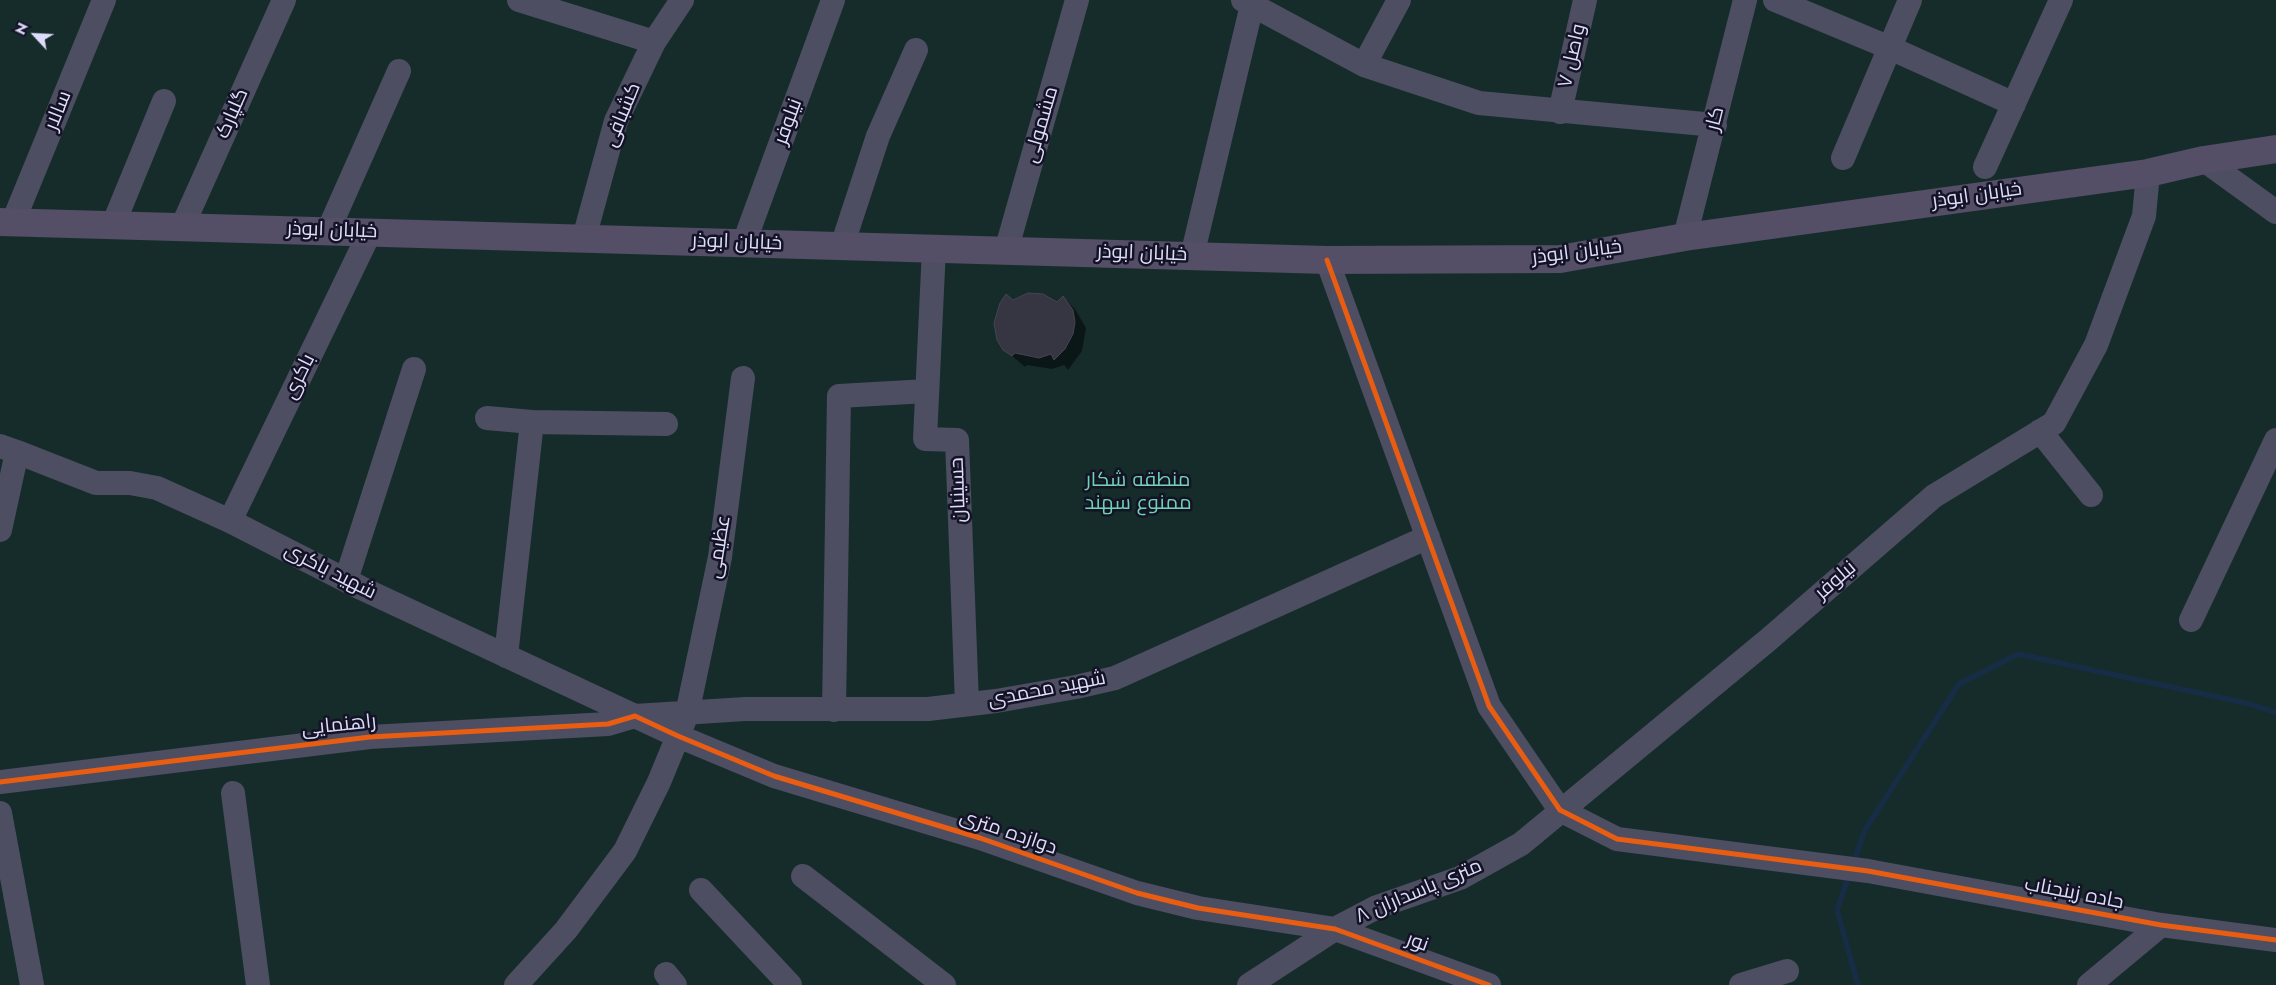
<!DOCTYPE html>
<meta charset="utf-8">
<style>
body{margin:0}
#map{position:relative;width:2276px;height:985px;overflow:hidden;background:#181722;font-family:Jost,sans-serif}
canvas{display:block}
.north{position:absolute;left:10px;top:10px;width:50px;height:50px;-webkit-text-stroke:4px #141326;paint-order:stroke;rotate:295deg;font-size:14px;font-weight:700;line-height:20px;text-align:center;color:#dddcfb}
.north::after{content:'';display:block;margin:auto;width:18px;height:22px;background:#dddcfb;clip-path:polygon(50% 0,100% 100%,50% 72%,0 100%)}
</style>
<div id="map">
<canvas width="2276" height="985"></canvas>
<div class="north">N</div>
</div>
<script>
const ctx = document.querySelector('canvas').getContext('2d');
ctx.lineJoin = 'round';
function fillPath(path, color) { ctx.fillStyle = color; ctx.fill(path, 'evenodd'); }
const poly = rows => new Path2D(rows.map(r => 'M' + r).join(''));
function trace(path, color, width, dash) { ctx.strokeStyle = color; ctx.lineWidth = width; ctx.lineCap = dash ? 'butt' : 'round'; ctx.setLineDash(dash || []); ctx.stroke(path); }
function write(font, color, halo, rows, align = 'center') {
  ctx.font = font + ' Jost,Cairo,sans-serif'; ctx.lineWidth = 5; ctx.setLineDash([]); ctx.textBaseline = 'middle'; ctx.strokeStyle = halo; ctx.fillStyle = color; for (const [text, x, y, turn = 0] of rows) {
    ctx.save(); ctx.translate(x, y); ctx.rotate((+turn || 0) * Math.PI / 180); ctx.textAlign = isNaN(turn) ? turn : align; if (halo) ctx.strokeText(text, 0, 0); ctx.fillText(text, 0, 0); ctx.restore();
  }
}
fillPath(poly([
 [0,0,2276,0,2276,985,0,985]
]), '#162c2b');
fillPath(poly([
 [1063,297,1075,309,1086,328,1082,351,1068,370,1064,365,1052,369,1027,365,1025,367,1004,349,1013,301,1057,303]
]), '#0007');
trace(poly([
 [1853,864,1865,830,1959,684,2018,654,2250,704,2276,713],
 [1849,875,1837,910,1858,985]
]), '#172d46', 5.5);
const building = poly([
 [1028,293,1043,294,1057,302,1063,296,1073,310,1075,322,1073,334,1065,349,1054,360,1051,354,1039,358,1015,353,1012,356,1003,350,997,340,994,323,1000,303,1006,294,1013,300,1028,293]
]);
fillPath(building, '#363643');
trace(building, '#454354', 1);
trace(poly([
 [519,0,654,42],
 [1243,0,1364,65,1479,103,1715,125],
 [1775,0,1888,47,2014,104],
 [1364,65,1399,0],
 [1560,112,1585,0],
 [1843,158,1910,0],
 [2204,160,2276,212],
 [1985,167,2061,0],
 [13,222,104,0],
 [113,225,164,101],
 [182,227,284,0],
 [328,231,399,71],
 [1685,237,1745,0],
 [584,238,616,121,654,42,682,0],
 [744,243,833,0],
 [842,246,878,136,916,50],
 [934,248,925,439,957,440,967,704],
 [1006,251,1077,0],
 [1192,256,1252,5],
 [1327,260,1489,706,1560,810,1617,839,1868,871,2161,925,2276,940],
 [487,418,532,422,666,424],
 [2040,431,2091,495],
 [0,446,17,452,0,530],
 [17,452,96,483,130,483,157,488,230,521,361,588,635,716,745,709,928,709,996,701,1076,687,1115,678,1428,537],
 [230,521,370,232],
 [346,580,414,369],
 [2191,620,2276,440],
 [506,656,532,422],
 [834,710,839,396,927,391],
 [0,782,370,737,608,724,635,716,678,736,774,776,980,838,1137,893,1198,908,1335,929,1489,985],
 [233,793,258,985],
 [0,813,32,985],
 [803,876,944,985],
 [701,890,790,985],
 [666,974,675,985],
 [516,985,566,930,625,851,659,782,687,714,720,557,743,378],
 [1249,985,1335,929,1377,907,1460,878,1521,844,1768,640,1934,496,2054,423,2096,345,2144,216,2148,173],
 [1741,985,1787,971],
 [2089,985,2161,925]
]), '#4d4e61', 24);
trace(poly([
 [0,222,1327,260,1560,259,1685,237,2148,173,2204,160,2276,149]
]), '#544e66', 28);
trace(poly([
 [1327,260,1489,706,1560,810,1617,839,1868,871,2161,925,2276,940],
 [0,782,370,737,608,724,635,716,678,736,774,776,980,838,1137,893,1198,908,1335,929,1489,985]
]), '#e95d12', 5);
write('20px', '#dddcfb', '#141326', [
 ["واصل ۷",1573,56,-77],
 ["سالار",59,111,-68],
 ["گلپارک",233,114,-66],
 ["کشبافی",623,115,-68],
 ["کار",1716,119,-76],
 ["نیلوفر",789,122,-70],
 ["مشمولی",1042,125,-74],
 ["خیابان ابوذر",1977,196,-8],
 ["خیابان ابوذر",332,231,2],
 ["خیابان ابوذر",737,243,2],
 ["خیابان ابوذر",1577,253,-7],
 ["خیابان ابوذر",1142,254,2],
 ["باکری",300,377,-64],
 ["حسینیان",959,490,-92],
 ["عظیمی",720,547,-81],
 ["شهید باکری",330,572,27],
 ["نیلوفر",1836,581,-41],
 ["شهید محمدی",1047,690,-11],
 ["راهنمایی",339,726,-6],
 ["دوازده متری",1008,833,19],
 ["۸ متری پاسداران",1419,892,-23],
 ["جاده زینجناب",2074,894,11],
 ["نور",1417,943,20]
]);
write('20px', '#70d3b3', '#141326', [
 ["منطقه شکار",1138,481],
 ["ممنوع سهند",1138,504]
]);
</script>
